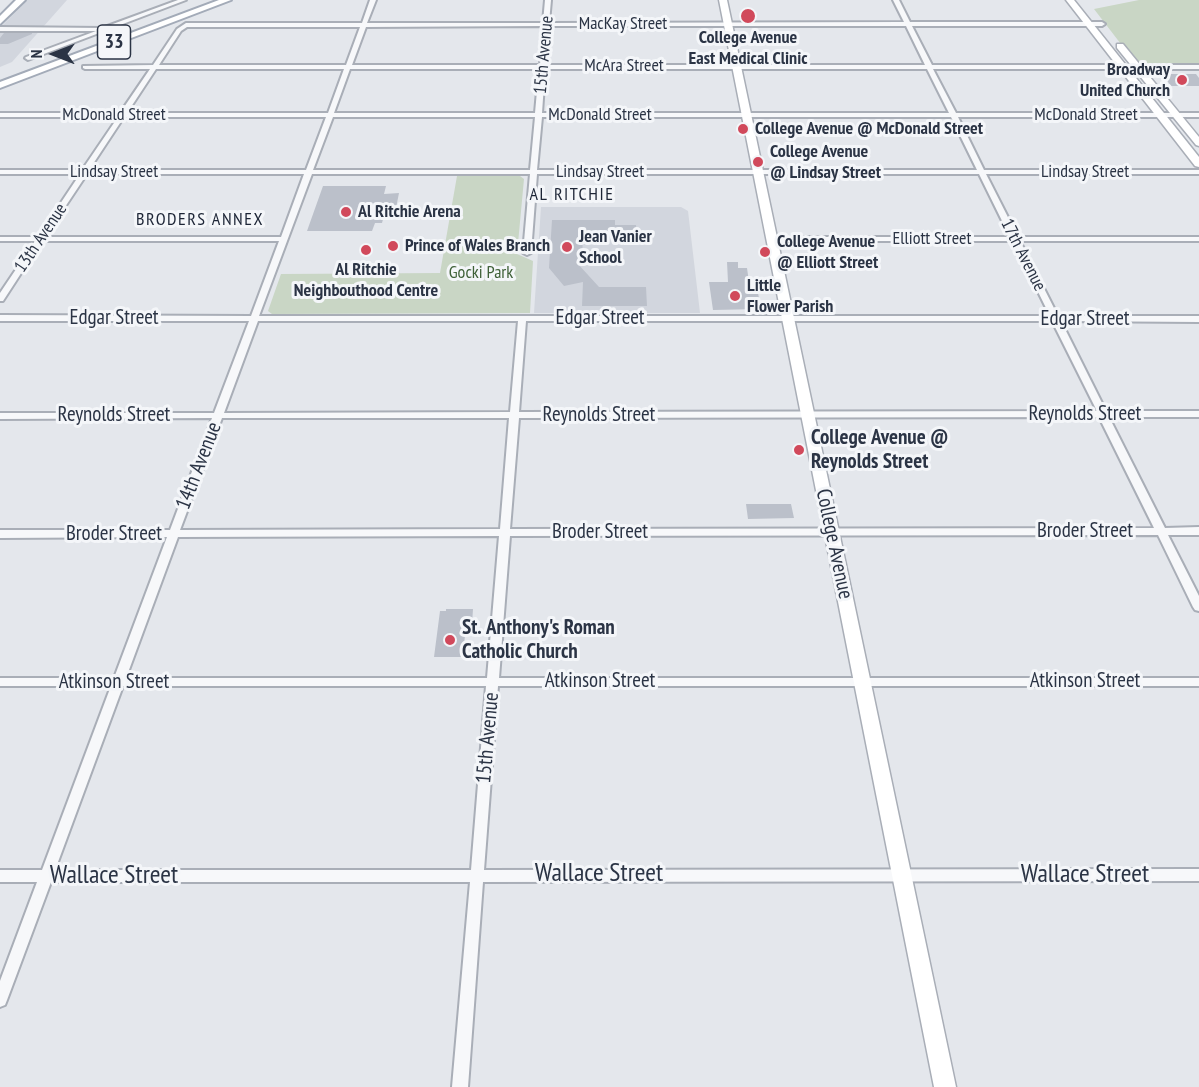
<!DOCTYPE html>
<style>
body{margin:0}
#map{position:relative;width:1199px;height:1087px;overflow:hidden;background:#e4e7ec;font-family:"PT Sans Narrow",sans-serif}
canvas{display:block}
.north{position:absolute;left:24px;top:24px;width:60px;height:60px;-webkit-text-stroke:4px #f4f6f9;paint-order:stroke;rotate:270deg;font-size:16px;font-weight:700;line-height:24px;text-align:center;color:#2b3445}
.north::after{content:'';display:block;margin:auto;width:21px;height:27px;background:#2b3445;clip-path:polygon(50% 0,100% 100%,50% 72%,0 100%)}
</style>
<div id="map">
<canvas width="1199" height="1087"></canvas>
<div class="north">N</div>
</div>
<script>
const ctx = document.querySelector('canvas').getContext('2d');
ctx.lineJoin = 'round';
function fillPath(path, color) { ctx.fillStyle = color; ctx.fill(path, 'evenodd'); }
const poly = rows => new Path2D(rows.map(r => 'M' + r).join(''));
function trace(path, color, width, dash) { ctx.strokeStyle = color; ctx.lineWidth = width; ctx.lineCap = dash ? 'butt' : 'round'; ctx.setLineDash(dash || []); ctx.stroke(path); }
function write(font, color, halo, rows, align = 'center') {
  ctx.font = font + ' "PT Sans Narrow",sans-serif'; ctx.lineWidth = 6; ctx.setLineDash([]); ctx.textBaseline = 'middle'; ctx.strokeStyle = halo; ctx.fillStyle = color; for (const [text, x, y, turn = 0] of rows) {
    ctx.save(); ctx.translate(x, y); ctx.rotate((+turn || 0) * Math.PI / 180); ctx.textAlign = isNaN(turn) ? turn : align; if (halo) ctx.strokeText(text, 0, 0); ctx.fillText(text, 0, 0); ctx.restore();
  }
}
fillPath(poly([
 [27,0,67,0,12,62,0,67,0,28],
 [541,207,681,207,688,211,700,313,534,313]
]), '#d2d6de');
fillPath(poly([
 [1139,0,1199,0,1199,64,1137,65,1094,9],
 [457,176,520,176,524,179,517,254,533,261,530,313,272,314,268,311,281,274,440,273]
]), '#c9d6c5');
fillPath(poly([
 [4,33,32,33,32,34,8,44,0,44,0,38],
 [1162,74,1196,74,1199,78,1199,86,1171,86],
 [323,186,386,186,384,194,399,193,396,208,386,208,382,223,375,223,372,231,307,231],
 [552,220,615,220,615,225,636,225,637,236,615,236,615,232,583,232,582,263,578,264,599,287,646,287,647,306,582,306,583,282,564,286,549,268],
 [727,262,738,262,738,268,747,268,749,282,756,282,761,309,713,310,709,282,728,282],
 [746,504,791,504,794,518,748,519],
 [446,609,473,609,472,624,466,624,463,657,434,657,440,611,446,611]
]), '#bbc0ca');
const street = poly([
 [178,0,186,0,28,60,25,58,26,57,96,31,0,31,0,27,102,28,178,0],
 [370,0,376,0,367,23,543,23,545,0,551,0,549,23,904,22,893,0,899,0,910,22,1102,22,1105,24,1102,26,912,26,932,65,1199,65,1199,69,933,69,956,113,1199,113,1199,117,958,117,984,170,1199,170,1199,174,986,174,1018,237,1199,237,1199,241,1020,241,1058,316,1199,316,1199,322,1061,321,1106,411,1199,411,1199,417,1109,417,1165,528,1199,527,1199,535,1168,535,1199,596,1199,611,1195,610,1193,607,1158,535,510,536,499,678,1199,678,1199,686,498,686,484,870,1199,869,1199,881,483,882,468,1087,452,1087,470,882,51,882,7,1000,5,1005,0,1007,0,981,37,882,0,882,0,870,42,870,111,686,0,686,0,678,114,678,167,537,0,538,0,530,170,530,212,418,0,419,0,413,214,413,249,321,0,321,0,315,251,316,279,241,42,241,3,301,0,301,0,293,35,241,0,241,0,237,38,237,80,174,0,174,0,170,82,170,118,117,0,117,0,113,120,113,150,69,85,69,83,68,83,66,153,65,177,29,186,23,362,23,370,0],
 [543,26,540,65,352,65,366,27,543,26],
 [549,26,906,26,925,65,546,65,549,26],
 [187,27,360,27,346,65,159,65,181,31,187,27],
 [156,69,344,69,328,113,127,113,156,69],
 [350,69,539,69,535,113,334,113,350,69],
 [545,69,927,69,949,113,542,113,545,69],
 [124,117,326,117,306,170,89,170,124,117],
 [333,117,535,117,530,170,313,170,333,117],
 [542,117,951,117,977,170,537,170,542,117],
 [87,174,304,174,281,237,45,237,87,174],
 [312,174,530,174,523,253,527,255,531,253,537,174,979,174,1010,237,772,237,768,239,772,241,1013,241,1050,316,259,316,312,174],
 [258,321,518,321,510,412,224,413,258,321],
 [526,321,1052,321,1097,411,519,412,526,321],
 [1099,417,1154,528,510,529,519,418,1099,417],
 [222,418,509,418,500,529,180,530,222,418],
 [499,536,487,678,126,678,178,537,499,536],
 [123,686,486,686,471,870,55,870,123,686]
]);
const secondary = poly([
 [719,0,727,0,956,1087,934,1087,719,0],
 [1066,0,1074,0,1199,157,1199,167,1195,166,1066,0],
 [1117,44,1123,44,1199,137,1199,146,1196,145,1117,48,1117,44]
]);
const primary = poly([
 [16,0,25,0,0,24,0,16,16,0],
 [219,0,231,0,0,88,0,82,219,0]
]);
trace(street, '#a9aeb7', 4);
trace(secondary, '#a9aeb7', 3);
trace(primary, '#a3abb8', 4);
fillPath(street, '#f7f8fa');
fillPath(secondary, '#fff');
fillPath(primary, '#fff');
for (const [x, y, r, color] of [
 [748,16,8,"#d1495b"],
 [1182,80,6,"#d1495b"],
 [743,129,6,"#d1495b"],
 [758,162,6,"#d1495b"],
 [346,212,6,"#d1495b"],
 [393,246,6,"#d1495b"],
 [567,247,6,"#d1495b"],
 [366,250,6,"#d1495b"],
 [765,252,6,"#d1495b"],
 [735,296,6,"#d1495b"],
 [799,450,6,"#d1495b"],
 [450,640,6,"#d1495b"]
]) { const dot = new Path2D(); dot.arc(x, y, r, 0, 2 * Math.PI); ctx.fillStyle = color; ctx.fill(dot); trace(dot, '#f4f6f9', 2); }
write('18px', '#2b3445', '#f4f6f9', [
 ["MacKay Street",623,24],
 ["15th Avenue",544,55,-85],
 ["McAra Street",624,66],
 ["McDonald Street",114,115],
 ["McDonald Street",600,115],
 ["McDonald Street",1086,115],
 ["Lindsay Street",114,172],
 ["Lindsay Street",600,172],
 ["Lindsay Street",1085,172],
 ["13th Avenue",41,238,-56],
 ["Elliott Street",932,239],
 ["17th Avenue",1023,255,63]
]);
write('bold 18px', '#2b3445', '#f4f6f9', [
 ["College Avenue",748,38,"center"],
 ["East Medical Clinic",748,59,"center"],
 ["Broadway",1170,70,"right"],
 ["United Church",1170,91,"right"],
 ["College Avenue @ McDonald Street",755,129],
 ["College Avenue",770,152],
 ["@ Lindsay Street",770,173],
 ["Al Ritchie Arena",358,212],
 ["Jean Vanier",579,237],
 ["School",579,258],
 ["College Avenue",777,242],
 ["@ Elliott Street",777,263],
 ["Prince of Wales Branch",405,246],
 ["Al Ritchie",366,270,"center"],
 ["Neighbouthood Centre",366,291,"center"],
 ["Little",747,286],
 ["Flower Parish",747,307]
], 'left');
ctx.letterSpacing = '1.5px';
write('18px', '#1d2536', '#f4f6f9', [
 ["AL RITCHIE",572,195],
 ["BRODERS ANNEX",200,220]
]);
ctx.letterSpacing = '0px';
write('18px', '#3f6138', '#f4f6f9', [
 ["Gocki Park",481,273]
]);
for (const [x, y, w] of [
 [114,42,33]
]) { const box = new Path2D(); box.roundRect(x - w / 2, y - 17, w, 34, 4.5); ctx.fillStyle = '#f4f6f9'; ctx.fill(box); trace(box, '#2b3445', 1.5); }
write('bold 20px', '#2b3445', null, [
 ["33",114,42]
]);
write('21px', '#2b3445', '#f4f6f9', [
 ["Edgar Street",114,318],
 ["Edgar Street",600,318],
 ["Edgar Street",1085,319],
 ["Reynolds Street",1085,414],
 ["Reynolds Street",114,415],
 ["Reynolds Street",599,415],
 ["14th Avenue",199,466,-69],
 ["Broder Street",1085,531],
 ["Broder Street",600,532],
 ["Broder Street",114,534],
 ["College Avenue",834,544,78],
 ["Atkinson Street",600,681],
 ["Atkinson Street",1085,681],
 ["Atkinson Street",114,682],
 ["15th Avenue",488,738,-85]
]);
write('bold 21px', '#2b3445', '#f4f6f9', [
 ["College Avenue @",811,438],
 ["Reynolds Street",811,462],
 ["St. Anthony's Roman",462,628],
 ["Catholic Church",462,652]
], 'left');
write('26px', '#2b3445', '#f4f6f9', [
 ["Wallace Street",599,874],
 ["Wallace Street",1085,875],
 ["Wallace Street",114,876]
]);
</script>
